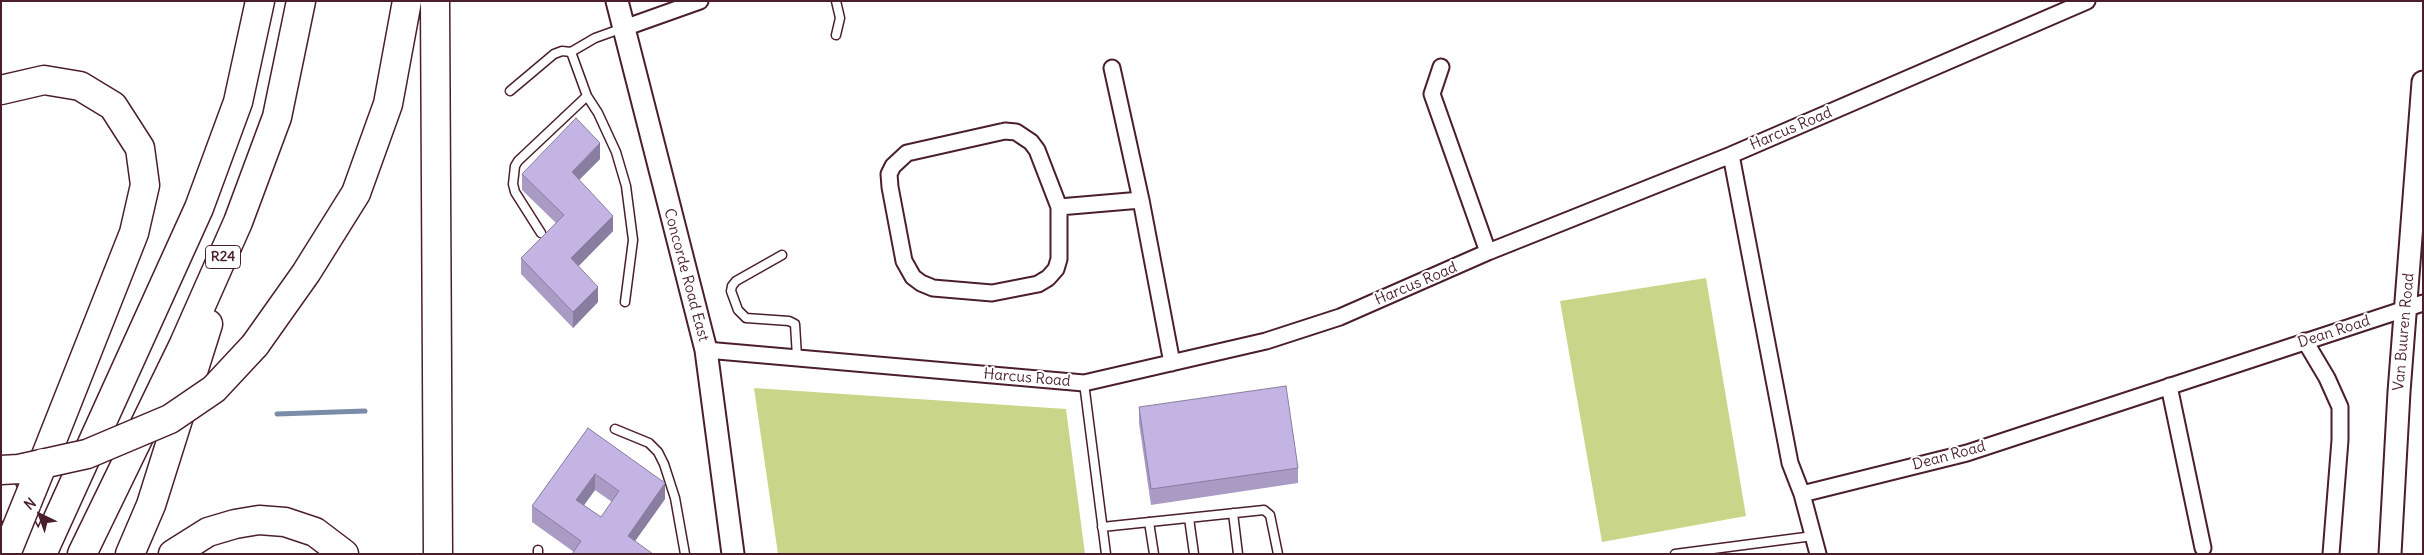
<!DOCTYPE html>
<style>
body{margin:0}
#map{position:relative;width:2424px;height:555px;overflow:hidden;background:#fff;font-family:Delius,sans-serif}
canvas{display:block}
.frame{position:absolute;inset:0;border:2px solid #4a1f2b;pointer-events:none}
.north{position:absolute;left:15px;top:490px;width:50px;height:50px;-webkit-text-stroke:4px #fff;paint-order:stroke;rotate:318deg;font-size:14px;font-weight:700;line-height:20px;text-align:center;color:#4a1f2b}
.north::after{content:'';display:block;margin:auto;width:18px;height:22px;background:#4a1f2b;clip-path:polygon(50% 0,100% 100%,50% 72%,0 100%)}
</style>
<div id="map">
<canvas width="2424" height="555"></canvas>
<div class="frame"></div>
<div class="north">N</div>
</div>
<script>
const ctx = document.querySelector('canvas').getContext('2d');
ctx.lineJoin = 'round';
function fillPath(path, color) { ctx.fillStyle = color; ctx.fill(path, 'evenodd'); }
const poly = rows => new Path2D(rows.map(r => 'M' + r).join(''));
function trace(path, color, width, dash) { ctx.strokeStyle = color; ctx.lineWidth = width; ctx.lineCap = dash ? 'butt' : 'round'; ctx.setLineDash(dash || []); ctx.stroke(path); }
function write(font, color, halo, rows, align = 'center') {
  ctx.font = font + ' Delius,sans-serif'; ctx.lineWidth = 4; ctx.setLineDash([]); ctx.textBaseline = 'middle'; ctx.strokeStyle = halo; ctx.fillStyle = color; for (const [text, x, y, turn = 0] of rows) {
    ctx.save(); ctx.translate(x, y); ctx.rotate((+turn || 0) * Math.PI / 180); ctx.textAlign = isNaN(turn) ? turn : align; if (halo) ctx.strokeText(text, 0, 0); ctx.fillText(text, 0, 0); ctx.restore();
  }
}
fillPath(poly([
 [1706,278,1746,516,1602,542,1560,301],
 [754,388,1066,409,1085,554,778,554]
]), '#c9d68a');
trace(poly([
 [277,414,365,411]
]), '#7a8ca7', 5);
const lane = poly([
 [836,1,840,18,836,35],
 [571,52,587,96,598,113,616,152,626,186,633,240,625,302],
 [510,91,554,54,562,51,571,52,595,38,623,28],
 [541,233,515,192,513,184,515,166,518,161,587,96],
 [782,255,736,281,732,286,731,291,738,310,746,318,789,321,795,324,797,357],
 [1084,383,1106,554],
 [615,429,649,443,658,452,664,464,675,498,685,554],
 [1233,513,1238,554],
 [1189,518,1194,554],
 [1149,522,1154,554],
 [1102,527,1264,510,1270,515,1278,554],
 [538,554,538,550],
 [1675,554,1813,536]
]);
const street = poly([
 [624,28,700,1],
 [1441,67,1432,94,1488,252],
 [1112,68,1141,200],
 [1005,131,1016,132,1031,142,1037,150,1059,207,1059,259,1056,269,1048,278,1038,284,992,293,933,288,921,283,913,277,904,261,890,187,889,174,893,166,907,153,1005,131],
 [1731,155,1790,463,1802,494,1967,453,2423,303],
 [1059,207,1141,200,1172,363],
 [2305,341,2327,378,2340,407,2340,440,2331,554],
 [706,350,1084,383,1266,341,1340,317,1488,252,1731,155,2087,1],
 [2169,386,2203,548],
 [1802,494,1818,554]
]);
const secondary = poly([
 [617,1,706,350,733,554],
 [2390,554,2399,392,2423,82]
]);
const highway = poly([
 [435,1,438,554],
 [1,90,44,80,80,86,113,106,140,148,145,185,134,233,43,463],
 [255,345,306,273,356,193,388,104,407,1],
 [1,488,36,554],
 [42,554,199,208,238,102,260,1],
 [82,554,184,344,238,222,277,117,301,1],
 [130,554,151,505,208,324],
 [173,554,208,532,235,524,259,520,285,522,315,532,344,554]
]);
trace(lane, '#4a1f2b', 11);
trace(street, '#4a1f2b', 19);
trace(secondary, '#4a1f2b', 25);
trace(highway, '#4a1f2b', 31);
trace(lane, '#fff', 8);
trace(street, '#fff', 15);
trace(secondary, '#fff', 21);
trace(highway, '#fff', 28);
const highwayBridge = poly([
 [1,470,19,469,87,454,170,419,214,389,255,345],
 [6,554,43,463]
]);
trace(highwayBridge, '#4a1f2b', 31, []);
trace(highwayBridge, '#fff', 28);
fillPath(poly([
 [600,159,579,180,613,231,578,266,598,302,573,328,521,274,521,258,556,223,522,190,522,174],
 [1139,407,1298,468,1298,483,1151,505,1139,423],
 [588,428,665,499,635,541,574,552,532,522,532,506],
 [595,490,612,502,601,517,584,505]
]), '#a99bc4');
fillPath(poly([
 [600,143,600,159,572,187,572,172],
 [613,216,613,231,571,274,571,258],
 [598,287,598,302,573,328,573,312],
 [595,474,595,490,576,516,576,500],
 [665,483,665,499,628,551,628,536]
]), '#897ea0');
const building = poly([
 [576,118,600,143,572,172,613,216,571,258,598,287,573,312,521,258,564,215,522,174,576,118],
 [1286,386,1298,468,1151,489,1139,407,1286,386],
 [588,428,665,483,628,536,653,554,572,554,581,541,532,506,588,428],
 [595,474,619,491,601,517,576,500,595,474]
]);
fillPath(building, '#c4b4e4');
trace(building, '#897ea0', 1);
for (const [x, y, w] of [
 [223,257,35]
]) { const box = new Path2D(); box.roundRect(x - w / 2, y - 11.5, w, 23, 4); ctx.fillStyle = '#fff'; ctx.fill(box); trace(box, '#4a1f2b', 1); }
write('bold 14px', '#4a1f2b', null, [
 ["R24",223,257]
]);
write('15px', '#4a1f2b', '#fff', [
 ["Harcus Road",1791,129,-23],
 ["Concorde Road East",686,275,75],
 ["Harcus Road",1416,284,-23],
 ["Dean Road",2334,332,-18],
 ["Van Buuren Road",2404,332,-85],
 ["Harcus Road",1027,378,5],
 ["Dean Road",1949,456,-15]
]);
</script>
